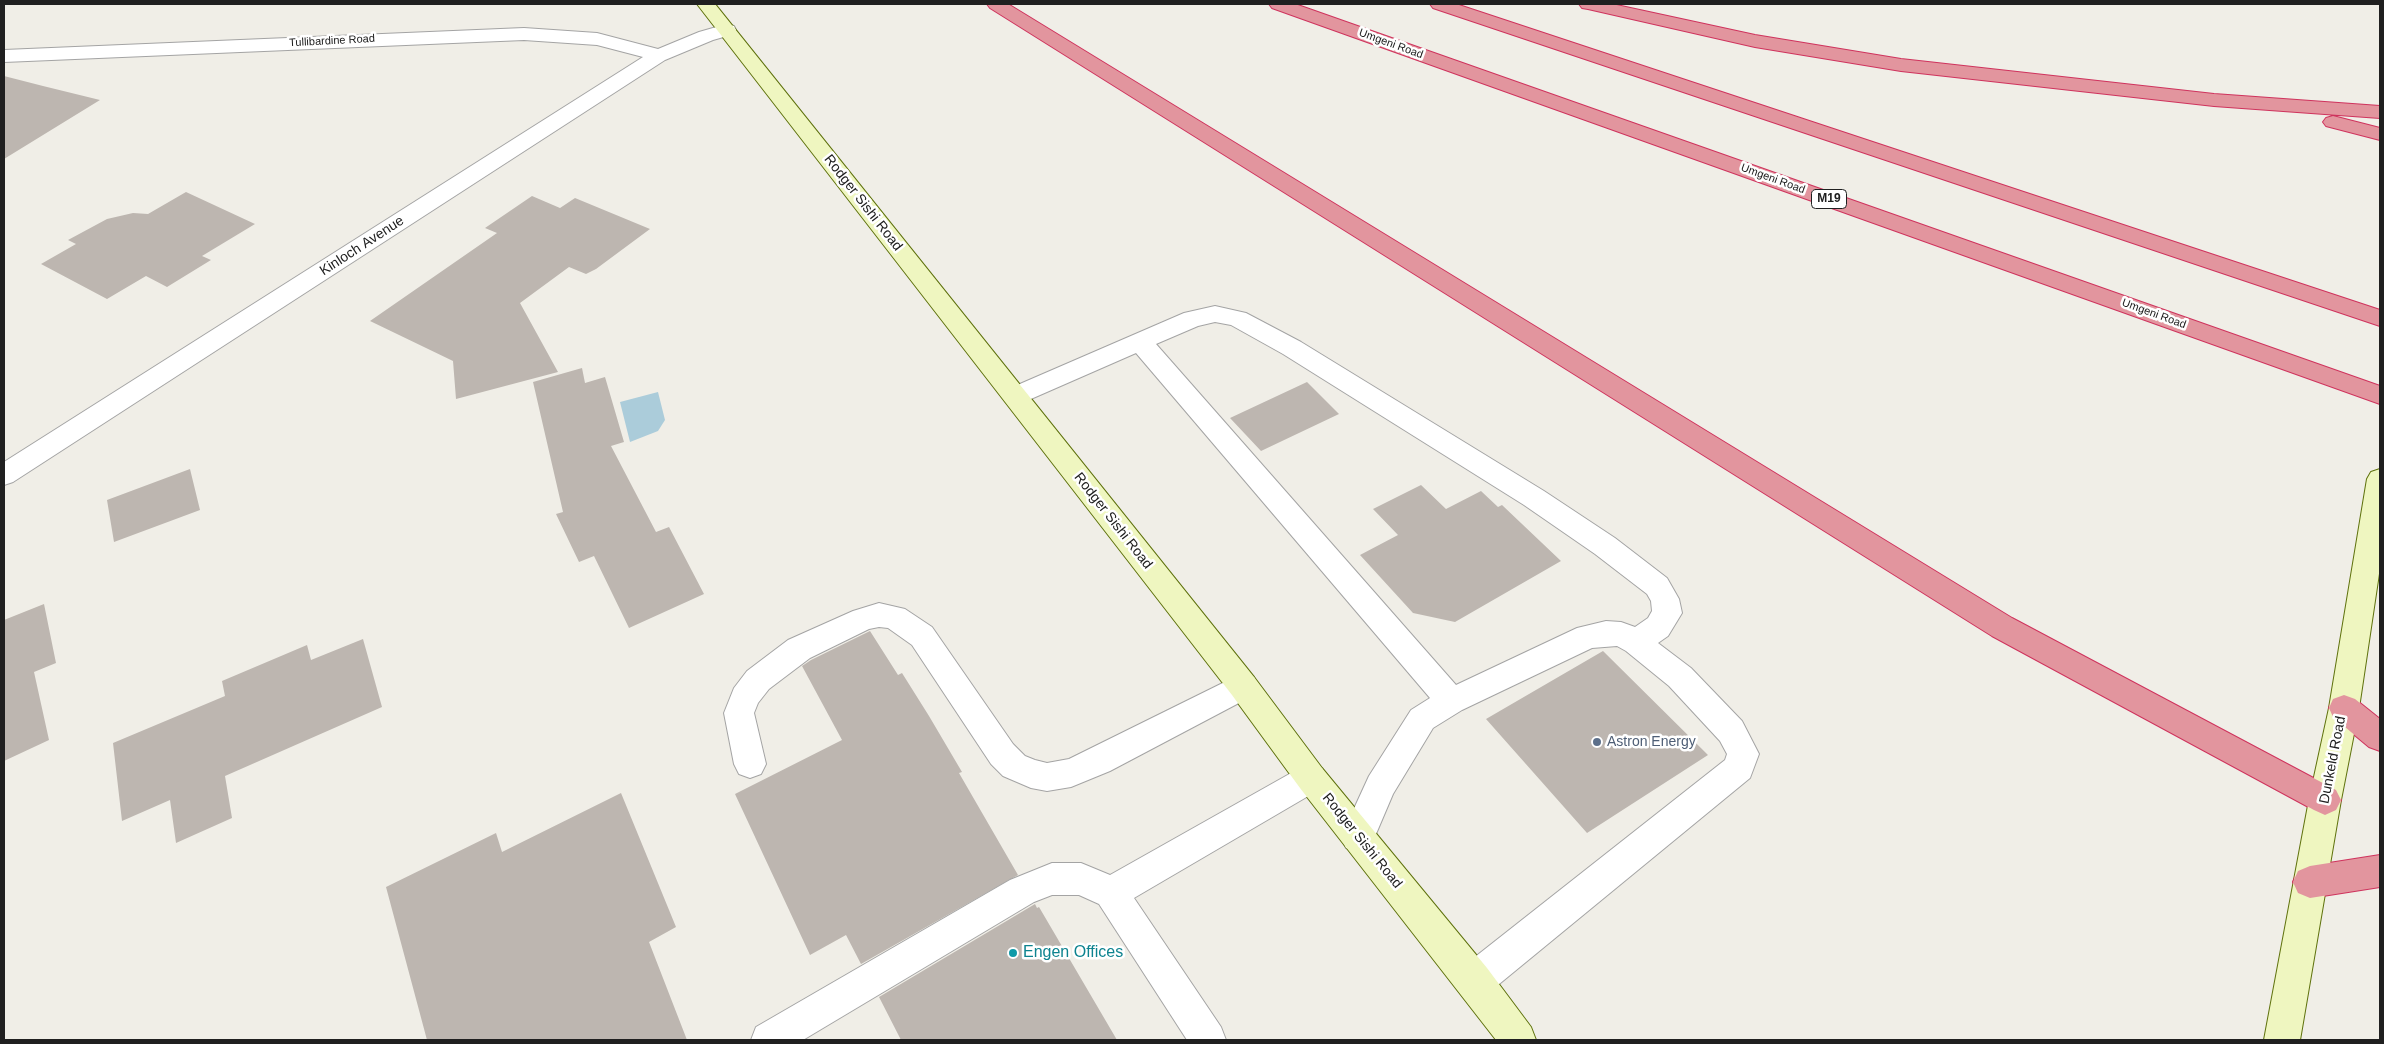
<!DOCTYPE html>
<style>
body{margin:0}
#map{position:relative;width:2384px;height:1044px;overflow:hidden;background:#f0eee7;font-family:Arial,sans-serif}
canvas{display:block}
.frame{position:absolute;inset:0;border:5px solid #202020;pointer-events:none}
</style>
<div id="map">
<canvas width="2384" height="1044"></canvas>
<div class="frame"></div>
</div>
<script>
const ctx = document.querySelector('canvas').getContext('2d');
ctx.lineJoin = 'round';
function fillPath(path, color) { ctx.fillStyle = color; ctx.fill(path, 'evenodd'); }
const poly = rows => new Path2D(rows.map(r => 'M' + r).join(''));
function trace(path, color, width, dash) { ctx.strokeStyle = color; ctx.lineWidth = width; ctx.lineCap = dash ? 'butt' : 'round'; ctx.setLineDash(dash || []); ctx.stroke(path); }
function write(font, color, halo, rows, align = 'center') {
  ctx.font = font + ' Arial,sans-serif'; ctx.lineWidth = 5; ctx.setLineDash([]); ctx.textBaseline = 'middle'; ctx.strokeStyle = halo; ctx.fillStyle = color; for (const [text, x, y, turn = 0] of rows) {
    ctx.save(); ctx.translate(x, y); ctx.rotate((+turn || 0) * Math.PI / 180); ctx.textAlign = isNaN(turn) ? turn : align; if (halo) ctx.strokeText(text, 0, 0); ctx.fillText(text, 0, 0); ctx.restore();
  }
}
fillPath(poly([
 [658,392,665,420,658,431,630,442,620,402]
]), '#abccda');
fillPath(poly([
 [4,76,43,86,100,100,4,159],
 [186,192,255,224,202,256,211,260,167,287,146,276,107,299,41,264,76,244,68,240,107,219,133,213,148,214],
 [532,196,560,208,575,198,650,229,596,269,586,274,569,267,520,303,558,372,456,399,453,361,370,321,497,233,485,228],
 [582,368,585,383,605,377,624,442,611,446,656,532,669,527,704,594,629,628,594,556,579,562,556,514,563,512,533,382],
 [1307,382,1339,414,1261,451,1230,418],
 [190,469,200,510,114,542,107,500],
 [1421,485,1446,509,1481,491,1498,507,1502,505,1561,561,1455,622,1413,613,1360,555,1398,535,1373,509],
 [44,604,56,663,34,672,49,740,4,761,4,620],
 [870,631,898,675,902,673,929,716,962,772,959,773,1018,875,861,964,846,935,810,955,735,794,842,740,802,666,811,660],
 [363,639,382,707,225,776,232,818,176,843,170,800,122,821,113,743,225,696,222,681,307,645,311,660],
 [1603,651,1708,755,1587,833,1486,719],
 [621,793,676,927,649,942,687,1040,427,1040,386,887,496,833,502,852],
 [1035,904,1037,908,1039,907,1117,1040,901,1040,879,997]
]), '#bdb6b0');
const lane = poly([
 [1215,306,1246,313,1301,342,1544,491,1615,538,1667,578,1679,599,1682,613,1668,636,1658,643,1691,668,1742,721,1759,754,1750,778,1487,994,1474,999,1461,994,1456,981,1461,968,1725,760,1727,754,1720,741,1669,686,1626,651,1617,646,1592,648,1462,710,1433,728,1393,794,1370,848,1358,852,1346,848,1341,837,1369,776,1411,710,1430,698,1136,353,1024,402,1015,405,1006,402,1002,396,1006,390,1184,313,1215,306],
 [1215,322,1231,325,1283,354,1524,505,1595,554,1647,594,1651,601,1652,611,1648,618,1635,627,1621,622,1606,621,1577,628,1456,685,1156,344,1198,326,1215,322],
 [879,603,905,609,932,627,1013,744,1025,756,1035,760,1047,763,1069,759,1243,673,1254,677,1258,686,1254,695,1110,771,1071,787,1047,791,1031,788,1003,776,991,764,912,645,888,628,879,627,869,629,810,658,769,689,758,703,754,713,766,764,761,774,750,778,739,774,734,764,724,713,734,688,747,671,788,640,853,611,879,603],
 [1311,764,1322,768,1327,778,1322,788,1134,898,1221,1027,1226,1040,1187,1040,1099,904,1079,895,1052,895,1034,902,803,1040,751,1040,756,1027,1010,880,1052,863,1081,863,1110,875,1300,768,1311,764]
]);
const street = poly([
 [727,24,734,26,736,30,734,34,713,40,665,60,13,482,4,485,4,462,643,57,597,45,524,40,4,62,4,50,524,28,597,33,658,49,699,32,727,24]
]);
const secondary = poly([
 [697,4,715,4,1254,677,1322,768,1487,968,1531,1027,1536,1040,1496,1040,1300,788,1232,695,697,4],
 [2380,469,2380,567,2359,708,2341,800,2300,1040,2264,1040,2309,800,2329,708,2367,479,2371,472,2380,469]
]);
const highway = poly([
 [987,4,1008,4,2012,618,2336,790,2341,800,2336,810,2325,815,2314,810,1992,636,990,8,987,4],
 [1269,4,1295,4,2380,386,2380,404,1272,8,1269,4],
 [1430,4,1456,4,2380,310,2380,326,1433,8,1430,4],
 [1579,4,1612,4,1755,35,1901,59,2214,94,2380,106,2380,118,2214,106,1901,71,1755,47,1588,9,1582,8,1579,4],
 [2333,116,2380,128,2380,140,2326,126,2323,122,2326,118,2333,116],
 [2344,695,2355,699,2380,719,2380,751,2369,747,2333,717,2329,708,2333,699,2344,695],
 [2380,855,2380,887,2310,898,2298,893,2293,882,2298,871,2310,866,2380,855]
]);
trace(lane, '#a4a4a4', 2);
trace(street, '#a4a4a4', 2);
trace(secondary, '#5f720d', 2);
trace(highway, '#cf335d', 2);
fillPath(lane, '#fff');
fillPath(street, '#fff');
fillPath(secondary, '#eff6c0');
fillPath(highway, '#e2959e');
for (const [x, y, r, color] of [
 [1597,742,5,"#5c6f8a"],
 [1013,953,5,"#0f9aa8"]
]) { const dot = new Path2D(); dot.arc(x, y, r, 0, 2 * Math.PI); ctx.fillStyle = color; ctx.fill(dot); trace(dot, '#fff', 2); }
write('11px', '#202020', '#fff', [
 ["Tullibardine Road",332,41,-3],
 ["Umgeni Road",1391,44,20],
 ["Umgeni Road",1773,179,20],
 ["Umgeni Road",2154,314,20]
]);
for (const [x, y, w] of [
 [1829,199,35]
]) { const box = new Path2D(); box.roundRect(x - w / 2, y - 9.5, w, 19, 4); ctx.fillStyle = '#fff'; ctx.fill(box); trace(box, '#202020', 1); }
write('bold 12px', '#202020', null, [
 ["M19",1829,199]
]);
write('14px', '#202020', '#fff', [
 ["Rodger Sishi Road",863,203,52],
 ["Kinloch Avenue",362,246,-33],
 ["Rodger Sishi Road",1113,521,52],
 ["Dunkeld Road",2333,760,-79],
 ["Rodger Sishi Road",1362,841,51]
]);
write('14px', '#4e5e75', '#fff', [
 ["Astron Energy",1607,742]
], 'left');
write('16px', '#0d838f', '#fff', [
 ["Engen Offices",1023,953]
], 'left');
</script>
